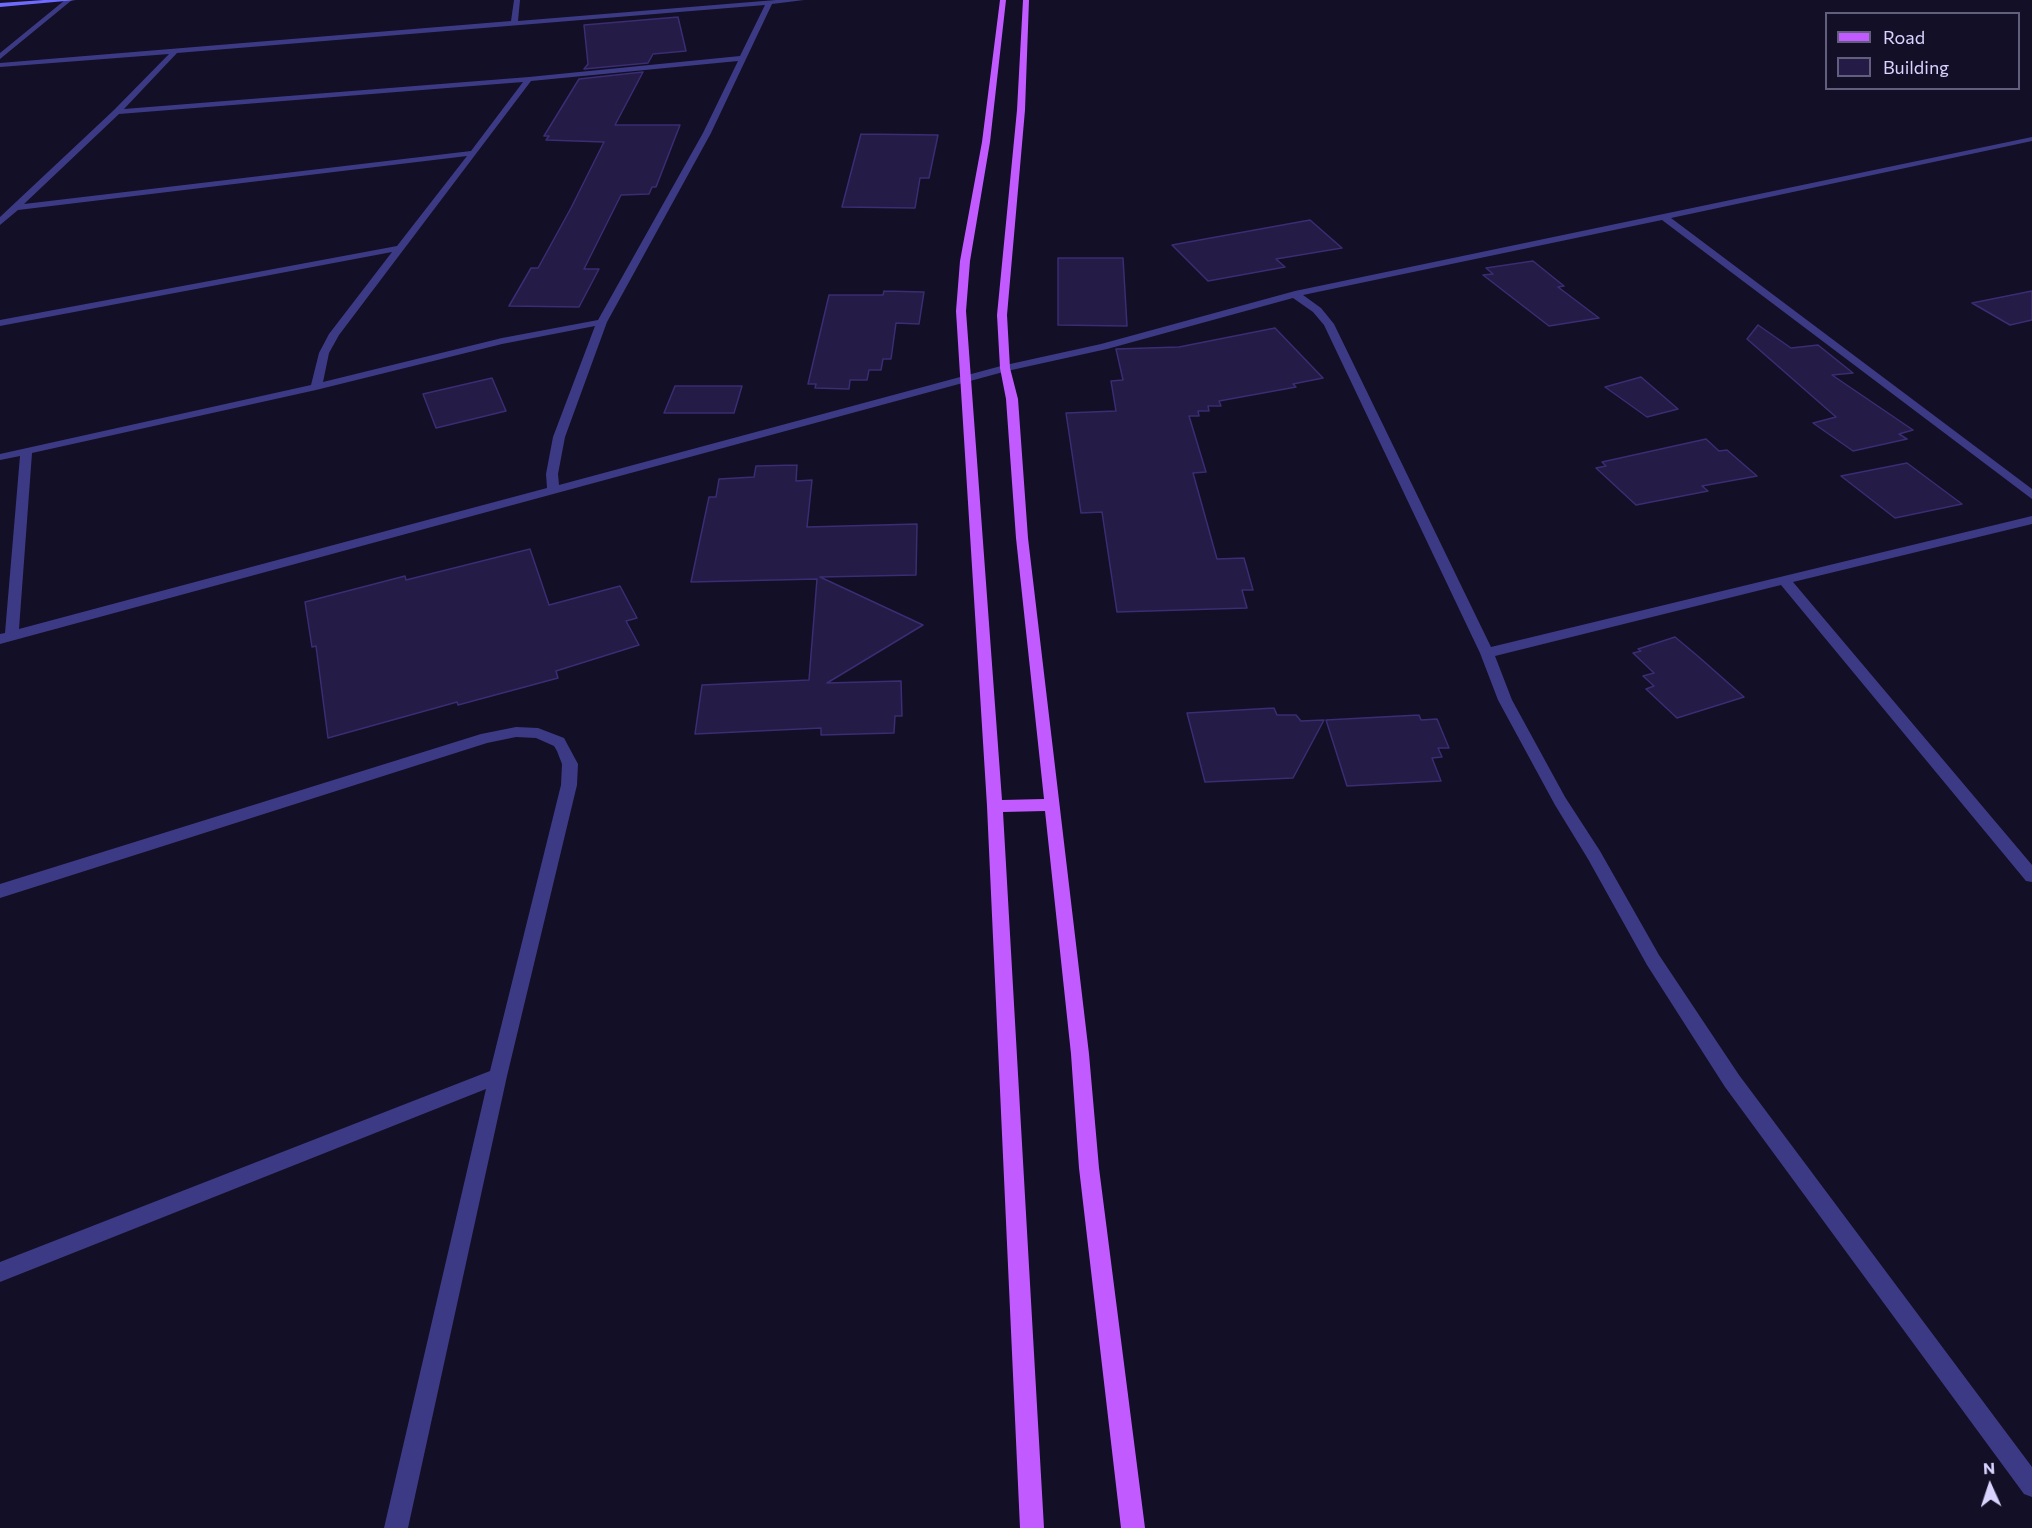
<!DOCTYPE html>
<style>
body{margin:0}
#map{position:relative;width:2032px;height:1528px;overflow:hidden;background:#130f26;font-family:Commissioner,sans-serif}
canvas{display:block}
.legend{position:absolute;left:1825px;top:12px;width:195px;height:78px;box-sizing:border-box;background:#130f26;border:2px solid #625e7d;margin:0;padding:8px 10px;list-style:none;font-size:18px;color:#d9d4ff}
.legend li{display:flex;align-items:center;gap:12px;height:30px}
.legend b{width:30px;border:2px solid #625e7d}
.north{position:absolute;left:1960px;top:1456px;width:60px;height:60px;-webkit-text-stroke:4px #130f26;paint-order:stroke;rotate:357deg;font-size:16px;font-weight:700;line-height:24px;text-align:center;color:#d9d4ff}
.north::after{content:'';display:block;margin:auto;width:21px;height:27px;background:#d9d4ff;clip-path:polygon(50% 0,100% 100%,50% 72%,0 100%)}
</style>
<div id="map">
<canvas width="2032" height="1528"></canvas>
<ul class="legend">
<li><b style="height:8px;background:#c25bff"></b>Road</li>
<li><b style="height:16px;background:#241b47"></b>Building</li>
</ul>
<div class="north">N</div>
</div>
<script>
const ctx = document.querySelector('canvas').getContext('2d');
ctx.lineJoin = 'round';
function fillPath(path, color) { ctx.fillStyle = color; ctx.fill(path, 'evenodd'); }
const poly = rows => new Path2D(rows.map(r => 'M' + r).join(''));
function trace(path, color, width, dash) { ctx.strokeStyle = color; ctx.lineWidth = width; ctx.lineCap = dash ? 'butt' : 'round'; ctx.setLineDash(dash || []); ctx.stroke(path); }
const building = poly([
 [678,17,686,51,653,54,648,63,584,69,588,64,584,25,678,17],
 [643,72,615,125,680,125,656,187,652,187,649,194,621,195,584,269,599,269,579,307,509,306,531,268,538,268,571,208,604,142,546,140,549,136,544,136,579,79,643,72],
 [861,134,938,135,929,178,920,178,915,208,842,207,861,134],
 [1310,220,1342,248,1276,259,1285,267,1208,281,1172,245,1310,220],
 [1058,258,1123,258,1127,326,1058,325,1058,258],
 [1533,261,1564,286,1558,287,1599,318,1549,326,1483,275,1493,274,1486,268,1533,261],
 [884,291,924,292,919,324,896,323,891,359,883,359,881,370,869,370,867,380,850,380,849,389,815,388,816,384,808,384,829,295,883,295,884,291],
 [2032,291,2032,320,2010,325,1972,303,2032,291],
 [1758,325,1791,348,1818,345,1853,373,1832,375,1913,430,1899,434,1907,439,1853,451,1813,423,1836,417,1747,339,1758,325],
 [1275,328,1323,378,1293,384,1296,387,1219,401,1221,406,1208,406,1209,411,1198,411,1199,416,1189,416,1206,472,1193,473,1217,559,1244,558,1253,590,1242,590,1247,608,1117,612,1102,512,1081,513,1066,413,1116,411,1111,381,1123,380,1116,349,1179,347,1275,328],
 [1641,377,1678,409,1647,417,1605,387,1641,377],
 [492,378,506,411,436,428,423,394,492,378],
 [675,386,742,386,734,413,664,413,675,386],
 [1706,439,1719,451,1727,450,1757,476,1702,486,1708,491,1636,505,1596,468,1606,466,1602,462,1706,439],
 [1907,463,1962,504,1895,518,1841,476,1907,463],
 [797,465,796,481,812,480,807,527,917,524,916,575,820,577,923,625,827,683,901,681,902,716,895,716,894,733,821,735,821,728,695,734,702,685,809,680,817,579,691,582,709,497,716,497,719,479,754,477,756,466,797,465],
 [530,549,549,605,620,586,637,618,626,621,639,645,556,671,558,678,458,705,457,702,328,738,316,646,312,647,305,602,405,576,406,580,530,549],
 [1675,637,1700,658,1744,697,1677,718,1646,689,1654,686,1643,676,1654,673,1633,653,1641,651,1638,649,1675,637],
 [1274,708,1277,715,1296,715,1301,721,1324,720,1293,778,1205,782,1187,713,1274,708],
 [1419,715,1421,720,1437,719,1449,748,1438,748,1442,757,1432,758,1441,781,1347,786,1326,720,1419,715]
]);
fillPath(building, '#241b47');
trace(building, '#3b2d73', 1.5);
fillPath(poly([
 [65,0,72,0,0,59,0,53,65,0],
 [514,0,520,0,518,21,776,0,804,0,772,4,711,133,607,322,565,437,558,474,559,485,1001,366,1101,344,1295,291,2032,137,2032,141,1671,218,2032,489,2032,499,1662,220,1303,295,1321,308,1334,324,1491,647,2032,516,2032,524,1793,582,2032,865,2032,882,2026,881,1781,585,1495,656,1512,700,1565,797,1600,851,1659,955,1739,1075,2032,1467,2032,1497,2024,1494,1725,1087,1647,965,1588,859,1555,805,1498,700,1480,653,1324,325,1313,312,1293,298,1107,349,1007,371,0,644,0,634,5,633,20,456,0,460,0,454,311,385,319,353,329,334,392,252,0,326,0,320,397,246,467,156,18,210,0,225,0,217,114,110,169,54,0,67,0,63,511,21,514,0],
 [765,5,740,56,529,77,124,109,177,53,765,5],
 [738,61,703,133,598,320,502,338,323,382,329,353,339,335,531,81,738,61],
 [523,82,471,151,24,204,119,114,523,82],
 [595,326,553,437,546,474,547,488,19,629,32,453,316,390,502,344,595,326],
 [516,727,538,728,564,738,578,764,577,785,507,1076,408,1528,384,1528,486,1089,0,1282,0,1262,490,1071,561,785,562,764,557,751,554,746,536,738,516,737,487,743,0,898,0,884,481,734,516,727]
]), '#3d3a85');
fillPath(poly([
 [44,0,76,0,0,7,0,3,44,0]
]), '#6f6bff');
fillPath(poly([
 [1000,0,1006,0,990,142,970,261,966,311,1002,800,1044,799,1016,538,1006,399,1000,368,997,315,1017,110,1023,0,1029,0,1025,110,1007,315,1010,368,1018,399,1028,538,1089,1054,1099,1168,1145,1528,1121,1528,1079,1168,1071,1054,1045,811,1003,812,1044,1528,1020,1528,987,806,956,311,960,261,982,142,1000,0]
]), '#c25bff');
</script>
